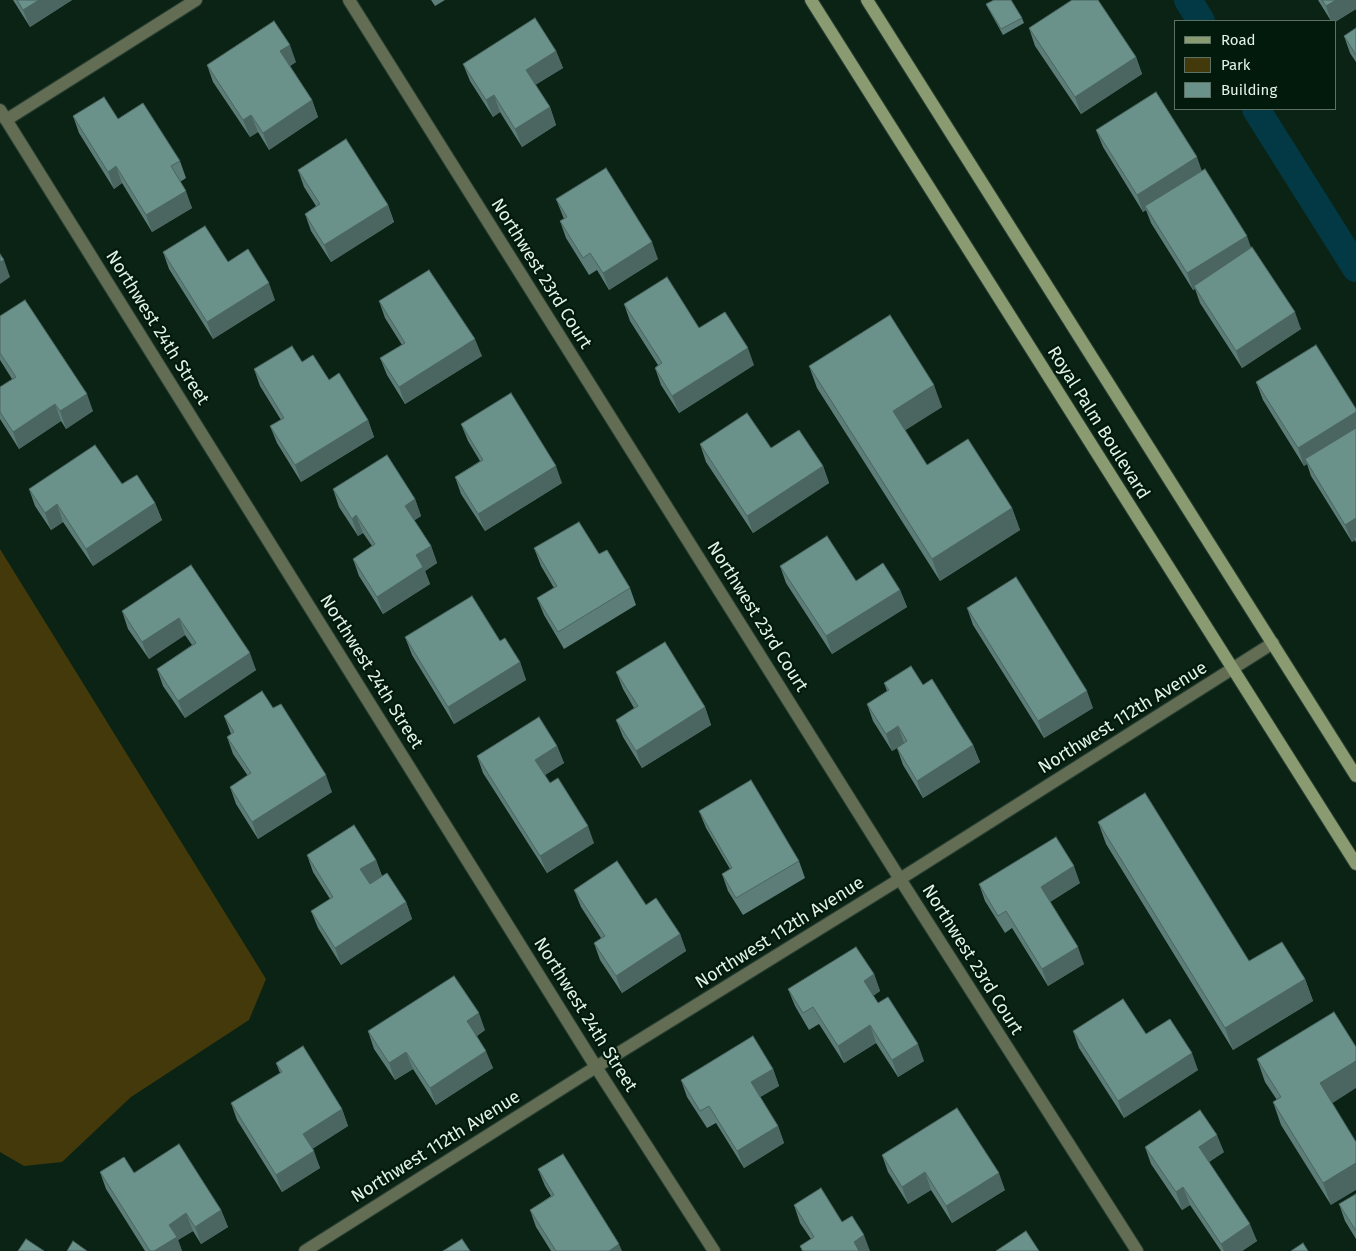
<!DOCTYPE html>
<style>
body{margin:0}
#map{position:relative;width:1356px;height:1251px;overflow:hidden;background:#0a2315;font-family:"Fira Sans",sans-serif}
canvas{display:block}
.legend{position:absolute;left:1174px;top:20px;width:162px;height:90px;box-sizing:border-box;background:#021a0c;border:1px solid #5c7164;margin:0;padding:6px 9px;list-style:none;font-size:15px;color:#e4f3e8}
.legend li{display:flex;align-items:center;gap:10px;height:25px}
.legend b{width:25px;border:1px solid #5c7164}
</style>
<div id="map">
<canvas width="1356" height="1251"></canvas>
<ul class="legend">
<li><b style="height:6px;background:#8a9a71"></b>Road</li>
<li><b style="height:14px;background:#44390a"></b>Park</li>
<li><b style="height:14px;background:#6b918b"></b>Building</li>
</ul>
</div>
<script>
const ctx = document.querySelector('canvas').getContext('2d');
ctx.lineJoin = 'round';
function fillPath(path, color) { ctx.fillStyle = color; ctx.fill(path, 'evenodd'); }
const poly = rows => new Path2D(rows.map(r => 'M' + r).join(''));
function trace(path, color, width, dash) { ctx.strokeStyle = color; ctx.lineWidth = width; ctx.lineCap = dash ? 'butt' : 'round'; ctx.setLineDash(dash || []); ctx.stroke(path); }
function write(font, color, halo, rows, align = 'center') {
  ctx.font = font + ' "Fira Sans",sans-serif'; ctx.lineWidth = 4.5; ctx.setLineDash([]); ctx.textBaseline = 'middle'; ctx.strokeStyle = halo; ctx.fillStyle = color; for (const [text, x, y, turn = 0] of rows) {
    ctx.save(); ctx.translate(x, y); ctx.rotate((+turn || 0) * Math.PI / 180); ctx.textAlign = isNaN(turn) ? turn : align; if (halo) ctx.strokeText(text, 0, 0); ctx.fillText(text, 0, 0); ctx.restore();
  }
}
fillPath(poly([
 [0,549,266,979,249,1020,131,1097,62,1162,24,1166,0,1152]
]), '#44390a');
trace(poly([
 [1188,0,1201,21],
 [1256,109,1356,268]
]), '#033944', 28);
const minor = poly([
 [349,0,900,879,1137,1251],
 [0,110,596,1067,714,1251],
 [6,120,196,0],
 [305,1251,596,1067,900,879,1273,643]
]);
const secondary = poly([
 [811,0,1356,864],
 [867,0,1356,776]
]);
trace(minor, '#294033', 14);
trace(secondary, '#294033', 14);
trace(minor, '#636d53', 12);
trace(secondary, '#8a9a71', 12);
fillPath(poly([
 [13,0,72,0,30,27],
 [431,0,445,0,435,6],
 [1318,0,1356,0,1356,9,1335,22,1331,21],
 [986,4,1022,18,1024,23,1003,35,989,10],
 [1029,28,1136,57,1142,74,1081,114,1035,46],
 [1356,28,1356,62,1350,53,1344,36],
 [556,51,563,68,535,85,550,107,556,125,522,147,500,112,493,117,470,81,463,64],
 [296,62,290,66,312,100,318,117,269,150,258,132,250,137,213,82,207,65],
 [73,116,118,119,180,161,186,178,180,182,192,208,152,232,122,183,114,189,79,133],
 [1096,130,1202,171,1251,248,1301,329,1242,368,1200,303,1195,289,1193,290,1151,223,1146,210,1143,212,1103,147],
 [298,170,388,205,394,222,331,262,311,231,305,214,316,206,304,187],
 [556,199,658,259,609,290,597,270,589,275,566,238,560,221,564,219],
 [163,252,228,262,275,300,213,339,169,269],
 [379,301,482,356,405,404,387,375,380,358,402,345,385,318],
 [624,304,699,328,754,365,679,413,661,385,655,368,658,365,630,321],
 [0,316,93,411,66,429,61,421,19,449,0,419,0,387,12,379,0,360],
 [302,362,329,380,368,420,374,437,301,482,277,443,270,426,281,420,260,386,254,369],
 [809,366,942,407,905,430,927,465,1012,508,1020,530,940,581,817,388],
 [1256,382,1356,409,1356,543,1355,540,1352,542,1311,476,1307,464,1304,466,1263,400],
 [461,424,562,483,485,531,461,494,455,477,480,461,468,441],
 [700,444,771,448,823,466,829,483,753,533,706,462],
 [122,484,155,503,162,520,93,566,63,522,51,530,35,506,29,489],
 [333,489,415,499,421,516,414,520,431,546,437,563,425,571,430,584,383,614,359,576,353,559,372,546,363,533,358,536,339,507],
 [534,548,599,554,630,588,636,605,564,649,544,615,537,598,554,588,541,566],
 [191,565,256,670,185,718,163,686,157,669,192,645,185,635,149,659,128,629,122,611],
 [780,566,900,590,907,607,832,654,786,583],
 [967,608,1093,708,1044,738,973,625],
 [405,637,500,641,520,662,526,680,454,724,412,655],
 [616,672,705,707,711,725,642,768,623,737,616,720,634,708,623,689],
 [884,683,923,685,973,745,980,762,923,798,903,765,897,748,892,751,873,721,867,704,887,691],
 [273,708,332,792,258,839,236,804,230,787,248,776,233,754,227,737,231,734,224,716],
 [557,746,564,763,545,775,550,783,594,843,547,873,483,773,477,756],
 [699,811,799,861,805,878,743,915,728,891,722,874,730,869,706,828],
 [1098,822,1249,961,1305,979,1313,1001,1233,1050,1106,844],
 [307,855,376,860,382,876,406,902,412,919,341,965,318,928,311,911,330,899,313,872],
 [1080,883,1050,902,1084,964,1048,986,1012,928,1005,933,985,901,979,884],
 [574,890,646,905,680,934,686,951,622,993,600,960,594,943,601,938,581,907],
 [874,974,880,991,873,996,878,1003,924,1061,898,1077,876,1043,844,1063,819,1024,809,1030,795,1006,788,989],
 [485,1030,477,1036,493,1068,436,1105,413,1069,395,1080,374,1049,368,1031],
 [1073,1031,1146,1034,1198,1070,1124,1118,1079,1048],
 [1257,1059,1332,1103,1331,1205,1281,1125,1273,1102,1277,1100,1265,1082],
 [276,1063,342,1109,348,1126,312,1149,320,1168,282,1192,237,1120,231,1103,280,1073],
 [773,1069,779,1086,760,1097,778,1126,784,1143,744,1168,716,1123,707,1128,687,1097,681,1080],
 [1145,1147,1224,1152,1209,1162,1257,1241,1242,1251,1221,1251,1190,1205,1182,1210,1151,1164],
 [882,1155,1005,1190,952,1223,931,1190,908,1204,888,1172],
 [538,1169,622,1251,551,1251,536,1227,530,1210,551,1196,545,1186],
 [100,1172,134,1173,221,1210,228,1227,201,1244,193,1231,178,1240,182,1251,145,1251,106,1189],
 [1356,1194,1356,1239,1345,1221,1339,1204],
 [794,1205,842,1222,870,1251,802,1251,800,1246,811,1239,800,1223]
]), '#5c7d78');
fillPath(poly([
 [39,0,72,0,30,27,23,10],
 [1336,0,1356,0,1356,9,1335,22,1331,21,1326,6],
 [290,45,296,62,286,68,280,51],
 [556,51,563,68,532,87,526,70],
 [1136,57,1142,74,1081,114,1075,97],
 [494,95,500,112,493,117,486,100],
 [312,100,318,117,269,150,263,133],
 [550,107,556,125,522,147,515,129],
 [251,115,258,132,250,137,243,120],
 [1197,157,1203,174,1145,206,1146,210,1143,212,1137,195],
 [116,166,122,183,114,189,108,172],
 [186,191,192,208,152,232,146,215],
 [388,205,394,222,331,262,324,245],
 [1247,236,1253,253,1194,286,1195,289,1193,290,1187,273],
 [652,242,658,259,609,290,603,273],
 [4,260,10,277,0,284,0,262],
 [269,283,275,300,213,339,207,322],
 [1295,312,1301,329,1242,368,1236,351],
 [475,339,482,356,405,404,399,387],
 [748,348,754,365,679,413,672,396],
 [934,385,942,407,901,433,893,411],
 [87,394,93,411,66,429,60,411],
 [55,404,61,421,19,449,13,432],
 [1356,412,1356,433,1305,459,1307,464,1304,466,1298,448],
 [368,420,374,437,301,482,295,465],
 [556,466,562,483,485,531,478,514],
 [823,466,829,483,753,533,747,516],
 [415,499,421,516,411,523,405,506],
 [155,503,162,520,93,566,86,549],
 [57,504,63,522,51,530,45,513],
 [1012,508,1020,530,940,581,932,559],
 [356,515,363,533,358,536,352,519],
 [1356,518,1356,539,1354,537,1355,540,1352,542,1345,525],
 [431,546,437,563,425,571,430,584,383,614,377,597,416,555],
 [900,590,907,607,832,654,826,636],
 [179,618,185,635,149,659,142,642],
 [250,653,256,670,185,718,178,701],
 [520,662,526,680,454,724,448,707],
 [1087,691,1093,708,1044,738,1038,721],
 [705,707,711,725,642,768,636,751],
 [898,726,904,743,892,751,886,734],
 [973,745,980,762,923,798,917,781],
 [557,746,564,763,542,777,535,760],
 [326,775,332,792,258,839,252,822],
 [588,826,594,843,547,873,540,856],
 [376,860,382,877,366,886,360,869],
 [1074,866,1080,883,1047,904,1041,887],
 [406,902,412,919,341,965,335,948],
 [680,934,686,951,622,993,616,976],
 [1078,947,1084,964,1048,986,1042,969],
 [874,974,880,991,870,998,864,981],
 [1305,979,1313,1001,1233,1050,1225,1028],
 [479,1013,485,1030,473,1038,467,1021],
 [870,1025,876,1043,844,1063,838,1046],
 [918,1044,924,1061,898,1077,892,1060],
 [486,1051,493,1068,436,1105,430,1088],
 [406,1052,413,1069,395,1080,389,1063],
 [1192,1053,1198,1070,1124,1118,1118,1101],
 [1356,1061,1356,1088,1328,1106,1320,1083],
 [773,1069,779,1086,757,1099,751,1082],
 [342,1109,348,1126,309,1151,303,1134],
 [778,1126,784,1143,744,1168,737,1151],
 [1217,1135,1224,1152,1206,1164,1199,1147],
 [314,1151,320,1168,282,1192,276,1175],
 [1356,1163,1356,1190,1331,1205,1323,1183],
 [925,1172,931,1190,908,1204,902,1187],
 [999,1173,1005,1190,952,1223,946,1206],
 [1183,1187,1190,1205,1182,1210,1176,1192],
 [221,1210,228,1227,201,1244,195,1227],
 [186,1213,193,1231,178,1240,182,1251,154,1251,169,1225],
 [1250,1224,1257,1241,1242,1251,1224,1251,1221,1244],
 [864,1235,870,1251,857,1251,854,1242],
 [619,1244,622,1251,609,1251]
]), '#4b6661');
const building = poly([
 [17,0,39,0,23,10,17,0],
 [994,0,1011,0,1022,18,1001,29,986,4,994,0],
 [1072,0,1098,0,1136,57,1075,97,1029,28,1072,0],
 [1322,0,1336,0,1326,6,1322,0],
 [535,18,556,51,526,70,550,107,515,129,494,95,486,100,463,64,535,18],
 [274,21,290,45,280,51,312,100,263,133,251,115,243,120,207,65,274,21],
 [1356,28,1356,55,1344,36,1356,28],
 [1156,92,1197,157,1137,195,1096,130,1156,92],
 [104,97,118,119,143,103,180,161,171,166,186,191,146,215,116,166,108,172,73,116,104,97],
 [346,139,388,205,324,245,305,214,320,204,298,170,346,139],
 [606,168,652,242,603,273,590,253,583,258,560,221,567,217,556,199,606,168],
 [1205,169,1247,236,1187,273,1145,206,1205,169],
 [205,226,228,262,248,249,269,283,207,322,163,252,205,226],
 [1252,247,1295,312,1236,351,1194,286,1252,247],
 [0,254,4,260,0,262,0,254],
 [429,270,475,339,399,387,380,358,405,343,379,301,429,270],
 [667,277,699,328,725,312,748,348,672,396,655,368,662,363,624,304,667,277],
 [25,300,87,394,60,411,55,404,13,432,0,412,0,387,16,377,0,353,0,316,25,300],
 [890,315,934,385,893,411,927,465,968,439,1012,508,932,559,809,366,890,315],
 [1316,345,1356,409,1356,412,1298,448,1256,382,1316,345],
 [292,346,302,362,313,355,329,380,339,373,368,420,295,465,270,426,284,418,254,369,292,346],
 [511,393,556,466,478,514,455,477,483,460,461,424,511,393],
 [747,413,771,448,799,430,823,466,747,516,700,444,747,413],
 [1356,428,1356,518,1345,525,1305,459,1356,428],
 [95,445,122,484,137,475,155,503,86,549,57,504,45,513,29,489,95,445],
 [387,455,415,499,405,506,431,546,416,555,423,567,377,597,353,559,375,544,356,515,352,519,333,489,387,455],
 [579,522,599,554,607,550,630,588,558,632,537,598,557,586,534,548,579,522],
 [827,536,856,581,883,563,900,590,826,636,780,566,827,536],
 [191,565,250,653,178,701,157,669,196,643,179,618,142,642,122,611,191,565],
 [1016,577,1087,691,1038,721,967,608,1016,577],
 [472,596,500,641,505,638,520,662,448,707,405,637,472,596],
 [665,642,705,707,636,751,616,720,638,706,616,672,665,642],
 [911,666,923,685,932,679,973,745,917,781,897,748,907,741,898,726,886,734,867,704,889,690,884,683,911,666],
 [262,691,273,708,281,704,326,775,252,822,230,787,251,773,227,737,234,732,224,716,262,691],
 [539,717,557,746,535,760,550,783,558,778,588,826,540,856,477,756,539,717],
 [751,780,799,861,736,898,722,874,732,868,699,811,751,780],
 [1145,793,1249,961,1282,942,1305,979,1225,1028,1098,822,1145,793],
 [354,825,376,860,360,869,370,884,387,873,406,902,335,948,311,911,333,897,307,855,354,825],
 [1056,837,1074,866,1041,887,1078,947,1042,969,1006,911,998,916,979,884,1056,837],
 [617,861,646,905,656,898,680,934,616,976,594,943,605,936,574,890,617,861],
 [856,947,874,974,864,981,878,1003,888,997,918,1044,892,1060,870,1025,838,1046,813,1007,803,1013,788,989,856,947],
 [454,976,479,1013,467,1021,486,1051,430,1088,406,1052,389,1063,368,1031,454,976],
 [1123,999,1146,1034,1170,1019,1192,1053,1118,1101,1073,1031,1123,999],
 [1334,1012,1356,1047,1356,1061,1320,1083,1356,1142,1356,1163,1323,1183,1273,1102,1281,1097,1257,1059,1334,1012],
 [753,1036,773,1069,751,1082,778,1126,737,1151,709,1106,700,1111,681,1080,753,1036],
 [303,1046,342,1109,303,1134,314,1151,276,1175,231,1103,282,1072,276,1063,303,1046],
 [957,1108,999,1173,946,1206,925,1172,902,1187,882,1155,957,1108],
 [1200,1110,1217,1135,1199,1147,1250,1224,1221,1244,1183,1187,1176,1192,1145,1147,1200,1110],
 [179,1144,221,1210,195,1227,186,1213,169,1225,177,1237,154,1251,150,1251,100,1172,124,1157,134,1173,179,1144],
 [563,1154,619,1244,609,1251,556,1251,530,1210,554,1195,538,1169,563,1154],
 [821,1188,842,1222,852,1216,864,1235,854,1242,859,1251,803,1251,800,1246,814,1237,794,1205,821,1188],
 [1356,1194,1356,1231,1339,1204,1356,1194],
 [1026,1231,1039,1251,996,1251,1026,1231],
 [26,1239,44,1251,18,1251,26,1239],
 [462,1239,470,1251,443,1251,462,1239],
 [73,1241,87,1251,67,1251,73,1241],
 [1303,1243,1308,1251,1291,1251,1303,1243]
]);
fillPath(building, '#6b918b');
trace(building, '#4b6661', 1);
write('18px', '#e4f3e8', '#021a0c', [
 ["Northwest 23rd Court",541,274,58],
 ["Northwest 24th Street",157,328,58],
 ["Royal Palm Boulevard",1098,423,58],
 ["Northwest 23rd Court",757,617,58],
 ["Northwest 24th Street",371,672,58],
 ["Northwest 112th Avenue",1123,718,-32],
 ["Northwest 112th Avenue",780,933,-32],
 ["Northwest 23rd Court",972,960,58],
 ["Northwest 24th Street",585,1015,58],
 ["Northwest 112th Avenue",436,1147,-32]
]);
</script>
